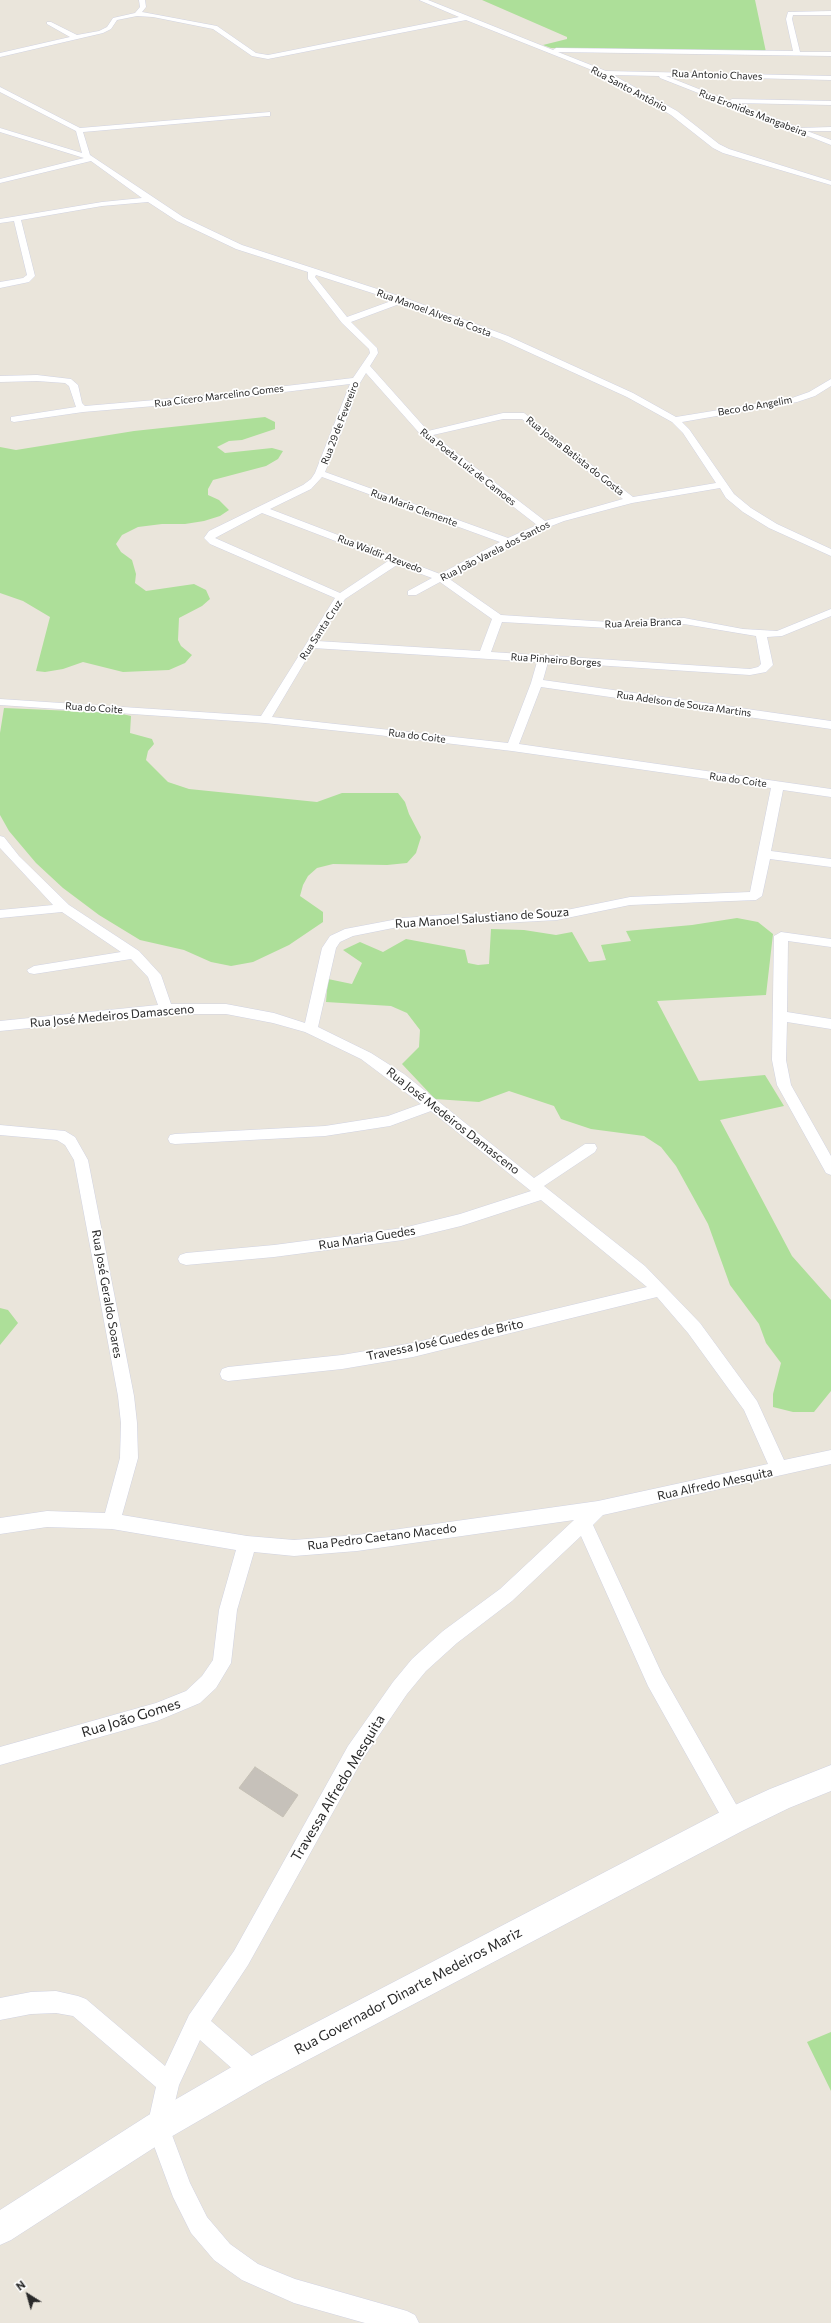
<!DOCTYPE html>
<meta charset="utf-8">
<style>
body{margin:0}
#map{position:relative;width:831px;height:2323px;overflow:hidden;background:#eae5db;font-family:Commissioner,sans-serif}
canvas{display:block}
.north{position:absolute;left:8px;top:2275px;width:40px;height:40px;-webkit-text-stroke:3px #fff;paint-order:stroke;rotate:323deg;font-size:11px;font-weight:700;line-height:16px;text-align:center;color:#292929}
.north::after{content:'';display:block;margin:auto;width:14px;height:18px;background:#292929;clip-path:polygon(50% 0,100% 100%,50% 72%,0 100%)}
</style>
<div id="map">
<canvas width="831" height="2323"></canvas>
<div class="north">N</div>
</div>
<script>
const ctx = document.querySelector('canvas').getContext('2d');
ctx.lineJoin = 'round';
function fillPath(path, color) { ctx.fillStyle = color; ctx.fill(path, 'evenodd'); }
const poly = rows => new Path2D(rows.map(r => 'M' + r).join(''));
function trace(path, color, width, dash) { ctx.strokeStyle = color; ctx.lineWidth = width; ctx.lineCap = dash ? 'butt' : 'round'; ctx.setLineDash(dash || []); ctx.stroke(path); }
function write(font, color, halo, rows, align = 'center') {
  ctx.font = font + ' Commissioner,sans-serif'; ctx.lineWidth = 3.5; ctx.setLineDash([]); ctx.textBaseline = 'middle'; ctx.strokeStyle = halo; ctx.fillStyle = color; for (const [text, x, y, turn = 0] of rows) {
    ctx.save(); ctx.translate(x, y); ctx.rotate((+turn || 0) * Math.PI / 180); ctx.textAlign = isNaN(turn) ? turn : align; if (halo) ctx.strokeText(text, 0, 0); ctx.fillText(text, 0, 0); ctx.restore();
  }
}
fillPath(poly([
 [482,0,755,0,766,52,551,48,543,45,567,39,567,37],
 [265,417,275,422,275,429,242,440,229,441,217,447,225,453,272,448,283,451,278,459,266,466,213,480,208,489,208,495,219,500,229,510,220,516,204,521,185,524,162,524,138,527,122,535,116,544,121,552,132,560,136,574,135,583,146,591,194,584,206,590,210,599,202,606,179,618,178,640,181,646,192,655,185,663,169,670,123,672,83,662,63,669,45,672,36,671,50,617,23,601,0,593,0,447,16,450,134,431],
 [4,708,118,713,131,716,130,733,152,739,154,744,148,751,146,760,168,782,189,789,317,802,342,793,398,793,405,802,409,814,421,837,416,853,407,863,387,865,333,864,317,868,308,876,303,885,300,896,323,912,323,922,289,945,253,962,231,966,211,962,184,950,140,940,99,915,63,888,36,863,9,831,0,815,0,733],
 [737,918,758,922,773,934,766,995,657,1001,699,1081,765,1075,784,1106,720,1120,792,1256,831,1300,831,1391,814,1412,793,1412,773,1407,773,1394,781,1363,766,1343,759,1324,730,1285,708,1224,676,1166,661,1147,644,1136,591,1129,561,1119,554,1106,509,1091,479,1102,435,1099,402,1064,419,1047,420,1030,407,1013,391,1006,326,1002,328,979,352,984,362,963,343,950,360,942,383,952,406,939,465,950,468,963,478,965,489,964,491,929,524,930,556,935,572,932,589,962,606,960,601,945,631,941,626,931,692,925],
 [0,1308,8,1310,18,1323,0,1345],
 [831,2032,831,2091,807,2042]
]), '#addf99');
const building = poly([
 [255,1767,298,1795,283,1817,239,1788,255,1767]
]);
fillPath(building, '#c6c1ba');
trace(building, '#c5c0b5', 1);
const minor = poly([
 [139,0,145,0,146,7,142,12,217,26,256,53,268,55,459,17,419,0,428,0,553,50,556,48,793,51,786,19,788,12,831,11,831,15,793,15,792,19,800,52,831,52,831,56,558,52,606,71,831,76,831,80,666,76,729,101,732,99,831,101,831,105,735,103,800,128,831,127,831,131,807,131,831,140,831,145,660,78,659,76,613,75,677,111,719,144,729,149,831,181,831,185,723,153,713,148,671,115,602,74,466,20,268,59,252,56,213,29,153,17,137,16,117,20,111,29,103,33,0,57,0,53,70,37,47,24,47,22,51,22,77,35,99,31,107,27,113,18,135,13,140,7,139,0],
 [0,87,80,128,270,112,270,116,267,116,83,132,90,155,183,217,242,245,405,298,508,336,633,393,676,417,792,398,809,392,831,379,831,386,815,396,797,402,682,422,689,429,734,494,751,508,777,524,831,549,831,556,769,528,743,512,726,498,720,488,632,503,564,521,531,534,448,578,501,615,609,622,684,618,743,629,777,631,831,609,831,616,782,636,767,637,773,665,766,672,750,675,548,662,543,680,831,721,831,729,541,687,519,744,831,789,831,797,783,790,771,851,831,859,831,867,770,859,762,896,756,900,630,905,557,920,502,923,458,922,403,926,353,936,340,942,336,948,318,1027,371,1053,404,1074,534,1178,585,1144,595,1144,597,1148,595,1152,544,1186,645,1266,700,1323,757,1401,784,1460,831,1450,831,1464,603,1515,593,1525,662,1674,741,1813,744,1820,741,1827,734,1830,727,1827,648,1686,581,1536,512,1601,457,1643,426,1671,407,1694,362,1760,248,1965,211,2021,261,2064,264,2072,261,2080,253,2083,245,2080,200,2040,179,2085,169,2127,190,2183,207,2217,230,2244,258,2264,295,2279,407,2311,415,2315,419,2323,365,2323,294,2303,242,2280,214,2260,191,2233,173,2197,147,2127,156,2087,73,2016,56,2013,31,2014,0,2020,0,1998,31,1992,56,1991,78,1996,86,1999,165,2066,189,2015,234,1951,348,1746,393,1682,412,1659,443,1631,500,1589,574,1520,357,1551,294,1556,254,1552,237,1610,231,1663,216,1688,200,1703,157,1721,0,1765,0,1747,156,1703,186,1691,202,1676,213,1660,219,1610,236,1550,112,1529,47,1527,0,1534,0,1518,47,1511,105,1513,120,1458,121,1423,118,1396,74,1160,65,1145,57,1140,0,1135,0,1125,65,1131,75,1137,88,1160,134,1396,137,1423,138,1458,122,1515,247,1536,294,1540,357,1535,598,1501,768,1464,744,1410,688,1333,657,1297,413,1357,342,1369,228,1381,222,1379,220,1374,222,1369,228,1367,342,1355,413,1343,647,1287,541,1200,461,1226,403,1240,274,1257,186,1265,180,1263,178,1259,180,1255,186,1253,274,1245,403,1228,460,1214,531,1191,431,1111,390,1126,325,1136,175,1144,170,1143,168,1139,170,1135,175,1134,325,1126,388,1116,421,1104,361,1059,305,1032,273,1023,226,1014,166,1014,0,1031,0,1021,158,1005,148,977,131,959,34,974,29,973,27,970,34,966,121,952,62,912,0,918,0,910,53,905,0,848,0,836,4,837,19,856,69,905,139,951,161,975,171,1004,226,1004,274,1013,305,1023,322,948,330,936,345,929,403,918,458,914,502,915,557,912,630,897,750,892,771,788,512,751,378,735,265,723,0,705,0,699,261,716,335,598,210,544,204,538,209,531,303,485,311,479,315,473,350,384,202,402,83,412,14,422,11,421,11,417,76,407,69,386,65,383,37,381,0,382,0,376,37,375,71,379,78,385,82,403,85,406,202,396,353,378,370,353,369,349,342,323,308,279,308,272,236,249,177,221,148,202,102,206,21,220,35,276,29,282,0,288,0,282,23,278,27,275,14,221,0,223,0,219,102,202,142,198,91,161,0,183,0,179,84,158,0,132,0,128,82,153,76,131,0,92,0,87],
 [316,275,394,300,347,317,315,277,316,275],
 [402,303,502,340,627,397,672,422,683,433,716,483,633,497,524,413,503,413,428,431,370,366,378,353,377,348,351,322,402,303],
 [366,373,422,436,537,525,508,538,325,472,351,408,355,391,366,373],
 [503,419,522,419,623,499,545,521,433,435,503,419],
 [322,477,500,542,440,574,270,509,311,489,322,477],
 [262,513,388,561,340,593,215,538,262,513],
 [397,565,432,578,408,591,408,595,416,595,440,582,492,619,480,651,317,641,345,599,397,565],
 [502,622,609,628,684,624,756,636,761,664,758,667,750,669,491,652,502,622],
 [313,648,537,662,531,683,508,743,272,717,313,648],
 [781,932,831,939,831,947,788,941,787,1012,831,1019,831,1029,787,1022,786,1060,791,1085,831,1156,831,1175,826,1173,777,1085,772,1060,774,936,781,932]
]);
const secondary = poly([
 [831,1765,831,1791,789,1808,744,1830,264,2083,169,2138,11,2240,0,2245,0,2210,147,2116,242,2061,724,1810,770,1789,831,1765]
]);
trace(minor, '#d0d2e1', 1);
trace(secondary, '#d0d2e1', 1);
fillPath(minor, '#fff');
fillPath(secondary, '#fff');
write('10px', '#292929', '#fff', [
 ["Rua Antonio Chaves",717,75,2],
 ["Rua Santo Antônio",629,89,28],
 ["Rua Eronides Mangabeira",753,113,21],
 ["Rua Manoel Alves da Costa",434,313,20],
 ["Rua Cícero Marcelino Gomes",219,396,-7],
 ["Beco do Angelim",755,406,-10],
 ["Rua 29 de Fevereiro",340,423,-69],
 ["Rua Joana Batista do Gosta",575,456,38],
 ["Rua Poeta Luiz de Camoes",468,467,38],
 ["Rua Maria Clemente",414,508,20],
 ["Rua João Varela dos Santos",495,551,-27],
 ["Rua Waldir Azevedo",380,554,21],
 ["Rua Areia Branca",643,623,-2],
 ["Rua Santa Cruz",321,630,-57],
 ["Rua Pinheiro Borges",556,660,4],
 ["Rua Adelson de Souza Martins",684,704,8],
 ["Rua do Coite",94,708,4],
 ["Rua do Coite",417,736,7],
 ["Rua do Coite",738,780,8]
]);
write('12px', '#292929', '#fff', [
 ["Rua Manoel Salustiano de Souza",482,918,-4],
 ["Rua José Medeiros Damasceno",112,1016,-5],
 ["Rua José Medeiros Damasceno",453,1121,38],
 ["Rua Maria Guedes",367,1238,-9],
 ["Rua José Geraldo Soares",107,1294,80],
 ["Travessa José Guedes de Brito",445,1340,-12],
 ["Rua Alfredo Mesquita",715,1484,-12],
 ["Rua Pedro Caetano Macedo",382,1537,-7]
]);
write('14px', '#292929', '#fff', [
 ["Rua João Gomes",131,1718,-17],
 ["Travessa Alfredo Mesquita",338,1788,-59],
 ["Rua Governador Dinarte Medeiros Mariz",408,1991,-28]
]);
</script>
